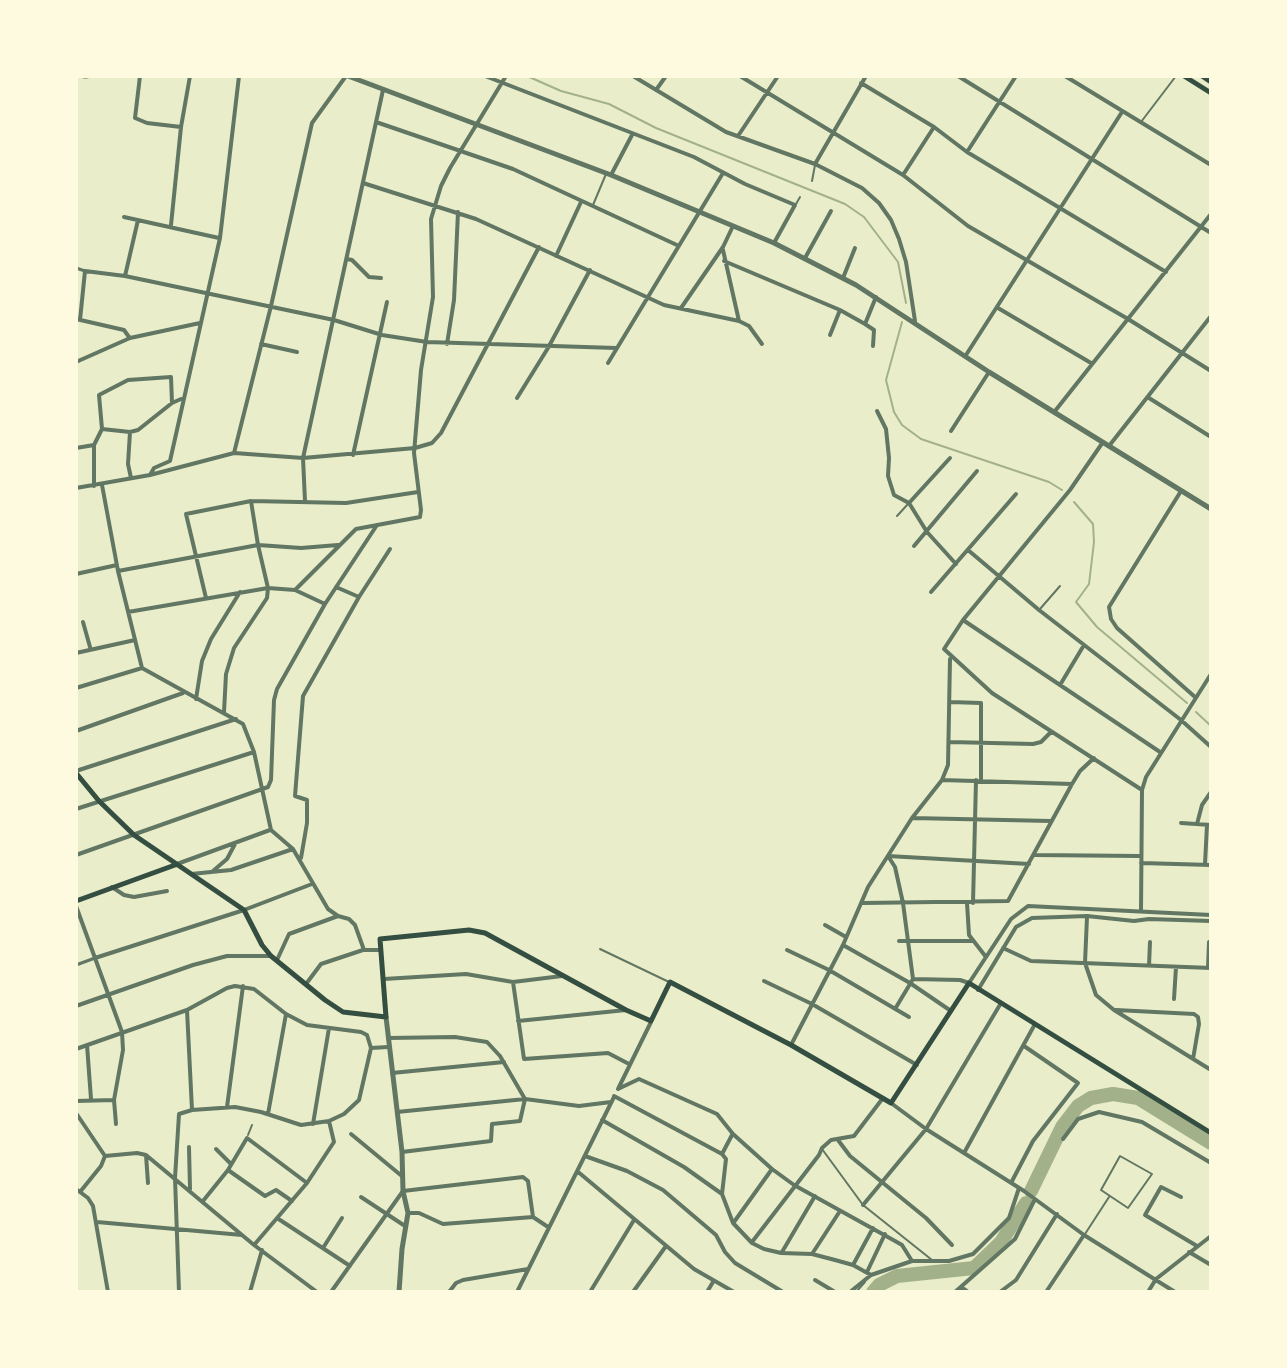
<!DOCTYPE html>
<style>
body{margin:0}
#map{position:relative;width:1287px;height:1368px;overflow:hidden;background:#e9edc9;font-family:Jost,sans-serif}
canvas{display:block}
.frame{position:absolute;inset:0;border:78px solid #fefae0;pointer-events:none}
</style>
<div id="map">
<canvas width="1287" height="1368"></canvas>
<div class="frame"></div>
</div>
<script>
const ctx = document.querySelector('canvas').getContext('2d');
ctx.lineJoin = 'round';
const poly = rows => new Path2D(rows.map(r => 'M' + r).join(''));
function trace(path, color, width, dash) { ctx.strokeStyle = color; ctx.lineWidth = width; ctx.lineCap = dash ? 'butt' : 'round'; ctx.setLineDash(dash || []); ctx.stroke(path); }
trace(poly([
 [527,76,561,91,609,104,656,128,845,204,864,217,898,262,906,303],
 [902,322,886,380,894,412,902,425,921,439,1049,482,1062,490],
 [1074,502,1093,524,1094,542,1089,584,1076,602,1097,627,1187,703],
 [1196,712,1211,726]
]), '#a3b18a', 2);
trace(poly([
 [1031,1191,1062,1127,1078,1106,1091,1098,1113,1094,1138,1098,1211,1143],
 [873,1292,879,1285,897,1276,974,1268,1001,1242,1026,1203]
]), '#a3b18a', 14);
trace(poly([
 [1141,122,1176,76],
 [812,181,815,165],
 [796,204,800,197],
 [593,205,606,174],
 [897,516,908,504],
 [1040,609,1060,586],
 [600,949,669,982],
 [248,1135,252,1125],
 [822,1149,863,1205,932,1260],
 [1120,1156,1152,1174,1128,1208,1101,1190,1120,1156],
 [1085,1234,1109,1197],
 [856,1292,865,1282]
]), '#617663', 2);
trace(poly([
 [76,268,85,271],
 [76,965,95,958]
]), '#617663', 3);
trace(poly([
 [140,76,135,118,147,123,181,127],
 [485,76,694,157,745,184,795,205,774,243],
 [633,76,726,132,815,164,862,188,879,203,891,220,899,239,906,262,915,321],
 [740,76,903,175,968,226,1128,319,1211,371],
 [958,76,1211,233],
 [1065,76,1211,165],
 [861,83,934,127,967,152,1166,272],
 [656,90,666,76],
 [376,122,513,169,679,246],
 [738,136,778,76],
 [967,152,1016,76],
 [815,164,866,76],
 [611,175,632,135],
 [903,175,934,127],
 [363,183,476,219,664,305,739,321,749,326,762,344],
 [124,217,219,238],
 [171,225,181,127,190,76],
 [723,250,739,321],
 [556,256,581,202],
 [805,258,831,211],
 [347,259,352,260,369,277,381,278],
 [724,261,840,310,865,324,874,330,873,346],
 [125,276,138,220],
 [843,278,855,248],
 [681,308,723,247,733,226],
 [998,308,1091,363],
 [76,319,124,330,129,337],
 [80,320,85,271,125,276,334,320,382,335,427,342,616,348],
 [865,324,876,297],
 [830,335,840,310],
 [261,344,297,352],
 [447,344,454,300,458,212],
 [966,355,1122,112],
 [76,362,130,338,200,323],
 [608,363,723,173],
 [517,398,548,348,590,270],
 [1149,398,1211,437],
 [877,411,886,429,889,458,888,476,894,495,909,503,927,532,956,564],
 [1055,411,1211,214],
 [102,429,130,432,138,430,172,403,181,399],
 [951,431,989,372],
 [130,432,128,464,131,478],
 [1103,442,1070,490,963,620,944,649,992,693,1142,790],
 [1109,446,1211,316],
 [76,448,94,445],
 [234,453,271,306,312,123,346,76],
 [353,455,387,302],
 [150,475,154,468,170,461,220,238,239,76],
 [102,485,118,571,142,668],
 [94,486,94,445,102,429,99,395,128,380,171,377,172,403],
 [76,488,150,475,234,453,303,458,415,448,432,443,441,433,539,247],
 [1181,491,1109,607,1111,619,1117,628,1195,697],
 [305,501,303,458,383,90],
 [909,503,950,458],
 [914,546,977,471],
 [968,550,1039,610,1181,720,1211,747],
 [118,571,258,545,301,548,338,545],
 [76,574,117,565],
 [336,587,359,597],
 [295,590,356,529,420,517,421,510,414,453,421,370,433,297,431,219,441,186,450,168,506,76],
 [931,592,1016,494],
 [206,598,186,514,251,501,346,503,418,492],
 [128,612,268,588,295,590,325,604],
 [963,620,1160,752],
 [83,622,90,647],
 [76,653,135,640],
 [142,668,243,724,254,752,271,830,293,849,328,909,338,916,349,919,355,925,364,950,379,950],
 [1060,685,1084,645],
 [76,688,142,668],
 [196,699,202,661,211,639,240,592],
 [950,702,981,703,981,780],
 [224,712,226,674,234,648,267,598,268,588,258,545,251,501],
 [76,731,183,693],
 [950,742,1033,744,1041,742,1051,732],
 [76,771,236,719],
 [942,780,1072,784],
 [76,809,254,752],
 [912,818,1051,821],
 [1181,823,1211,825],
 [1197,824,1202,805,1211,792],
 [76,855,268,787,271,780,274,700,277,689,325,604,377,525],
 [1035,855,1140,856],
 [888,856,1029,864],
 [888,856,895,867,903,903,913,979],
 [301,858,307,823,307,800,295,796,303,696,359,597,390,549],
 [1141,863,1211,865],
 [177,864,270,830],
 [1205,864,1207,825],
 [213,871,227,859,235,844],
 [191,874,231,870,293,849],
 [112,887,124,895,134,897,167,891],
 [863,903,1008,901,1072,784,1080,771,1094,758],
 [967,903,969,935,986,957],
 [973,903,976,780],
 [76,906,122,1032,123,1050,114,1100,116,1124],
 [1141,911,1142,790,1146,777,1211,674],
 [1087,917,1085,963,1096,995,1114,1010,1211,1070],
 [825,925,846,937],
 [899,941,972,941],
 [843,945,910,983,951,1011],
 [1003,948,1031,961,1211,968],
 [787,950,829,970,909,1017],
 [95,958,244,910,312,884],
 [277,960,289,934,338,916],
 [1149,966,1150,942],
 [1208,968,1209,942],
 [384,979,466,974,513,982,562,976],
 [764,981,812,1004,917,1065],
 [513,982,524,1059,608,1053,629,1064],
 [306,984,321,964,363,950],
 [978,990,1016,927,1032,918,1087,916,1134,921,1149,919,1211,921],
 [1174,999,1176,967],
 [76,1006,193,965,227,956,271,956],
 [895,1009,913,979,960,980,969,983,1011,919,1028,906,1211,915],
 [187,1010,192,1110],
 [1116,1010,1194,1014,1198,1017,1199,1024,1193,1059],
 [518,1021,626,1010],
 [388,1038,455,1037,487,1042,500,1056,525,1099,520,1121,492,1124,491,1141,402,1152],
 [87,1045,91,1099],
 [791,1045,843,945,868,887,912,818,942,780,948,765,950,659],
 [371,1048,388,1047],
 [76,1049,187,1010,227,988,235,986,254,989,286,1014,307,1025,361,1032,367,1035,371,1048],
 [392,1073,504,1062],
 [618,1089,639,1079,717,1114,733,1134,772,1169,794,1185,895,1241,902,1245,912,1261],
 [618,1089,651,1022],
 [614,1096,722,1154,726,1159,722,1194,733,1223,752,1243,764,1249,781,1253,812,1254,835,1260,853,1265,871,1275],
 [76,1101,114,1100],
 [891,1103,926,1129,1024,1191,1084,1235,1175,1292],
 [227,1107,243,986],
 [397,1112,525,1099,579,1106,611,1102],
 [76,1113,105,1156],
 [268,1114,286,1014],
 [602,1120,684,1167,722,1194],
 [313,1124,329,1028],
 [351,1134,403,1177],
 [1063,1139,1078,1119,1099,1112,1142,1122,1211,1163],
 [838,1140,850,1156,926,1218,952,1245],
 [189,1147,190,1189],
 [216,1149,231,1164],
 [964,1153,1035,1024],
 [722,1154,732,1135],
 [146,1155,148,1183],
 [105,1156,137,1153,146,1155,254,1245,317,1292],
 [585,1156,627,1171,663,1190,716,1235,725,1252,735,1263,783,1292],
 [228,1170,265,1196,276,1190,292,1201],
 [577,1171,694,1269,734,1292],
 [1011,1183,1033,1141,1078,1083,1024,1046],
 [76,1189,88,1198,93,1206,108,1292],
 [80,1192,101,1166,105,1156],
 [361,1197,405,1226],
 [1181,1197,1161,1187,1145,1215,1197,1246],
 [203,1201,228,1170,247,1138,307,1183],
 [863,1205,926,1129,1001,1003],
 [408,1213,419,1213,443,1224,533,1217,548,1227],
 [277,1218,350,1266],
 [97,1222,242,1235],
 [734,1222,772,1169],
 [752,1242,819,1155,822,1148,831,1140,854,1136,883,1098],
 [254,1245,307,1183,328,1151,334,1142,329,1121],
 [323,1248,342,1218],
 [782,1252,815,1196],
 [1189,1252,1211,1265],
 [812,1254,840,1211],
 [853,1265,873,1228],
 [867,1272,885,1234],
 [815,1280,835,1292],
 [961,1287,968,1292],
 [179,1292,175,1178,179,1114,192,1110,235,1107,261,1112,301,1125,329,1121,344,1114,359,1100,371,1048],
 [250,1292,262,1250],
 [331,1292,403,1191,523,1177,528,1181,533,1217],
 [449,1292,456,1283,463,1280,528,1269],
 [517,1292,614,1097],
 [590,1292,634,1220],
 [633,1292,666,1246],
 [707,1292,713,1282],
 [850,1292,871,1275,912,1261,949,1261,973,1254,1009,1218,1019,1188],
 [955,1292,1015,1239,1035,1199],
 [1000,1292,1016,1280,1057,1214],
 [1046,1292,1084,1235],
 [1148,1292,1156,1279,1211,1236]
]), '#617663', 4);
trace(poly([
 [84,76,87,76],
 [348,76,611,175,774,243,856,285,989,372,1211,509],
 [386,1017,402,1152,403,1191,408,1213,402,1249,399,1292]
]), '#617663', 5);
trace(poly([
 [1184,76,1211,93],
 [1202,76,1211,82],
 [76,773,99,801,134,835,244,910,262,945,271,956,325,1000,343,1012,386,1017,380,939,469,930,485,933,626,1010,651,1021,670,982,791,1045,891,1103,969,983,1211,1133],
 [76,901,175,865]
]), '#344e41', 5);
</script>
